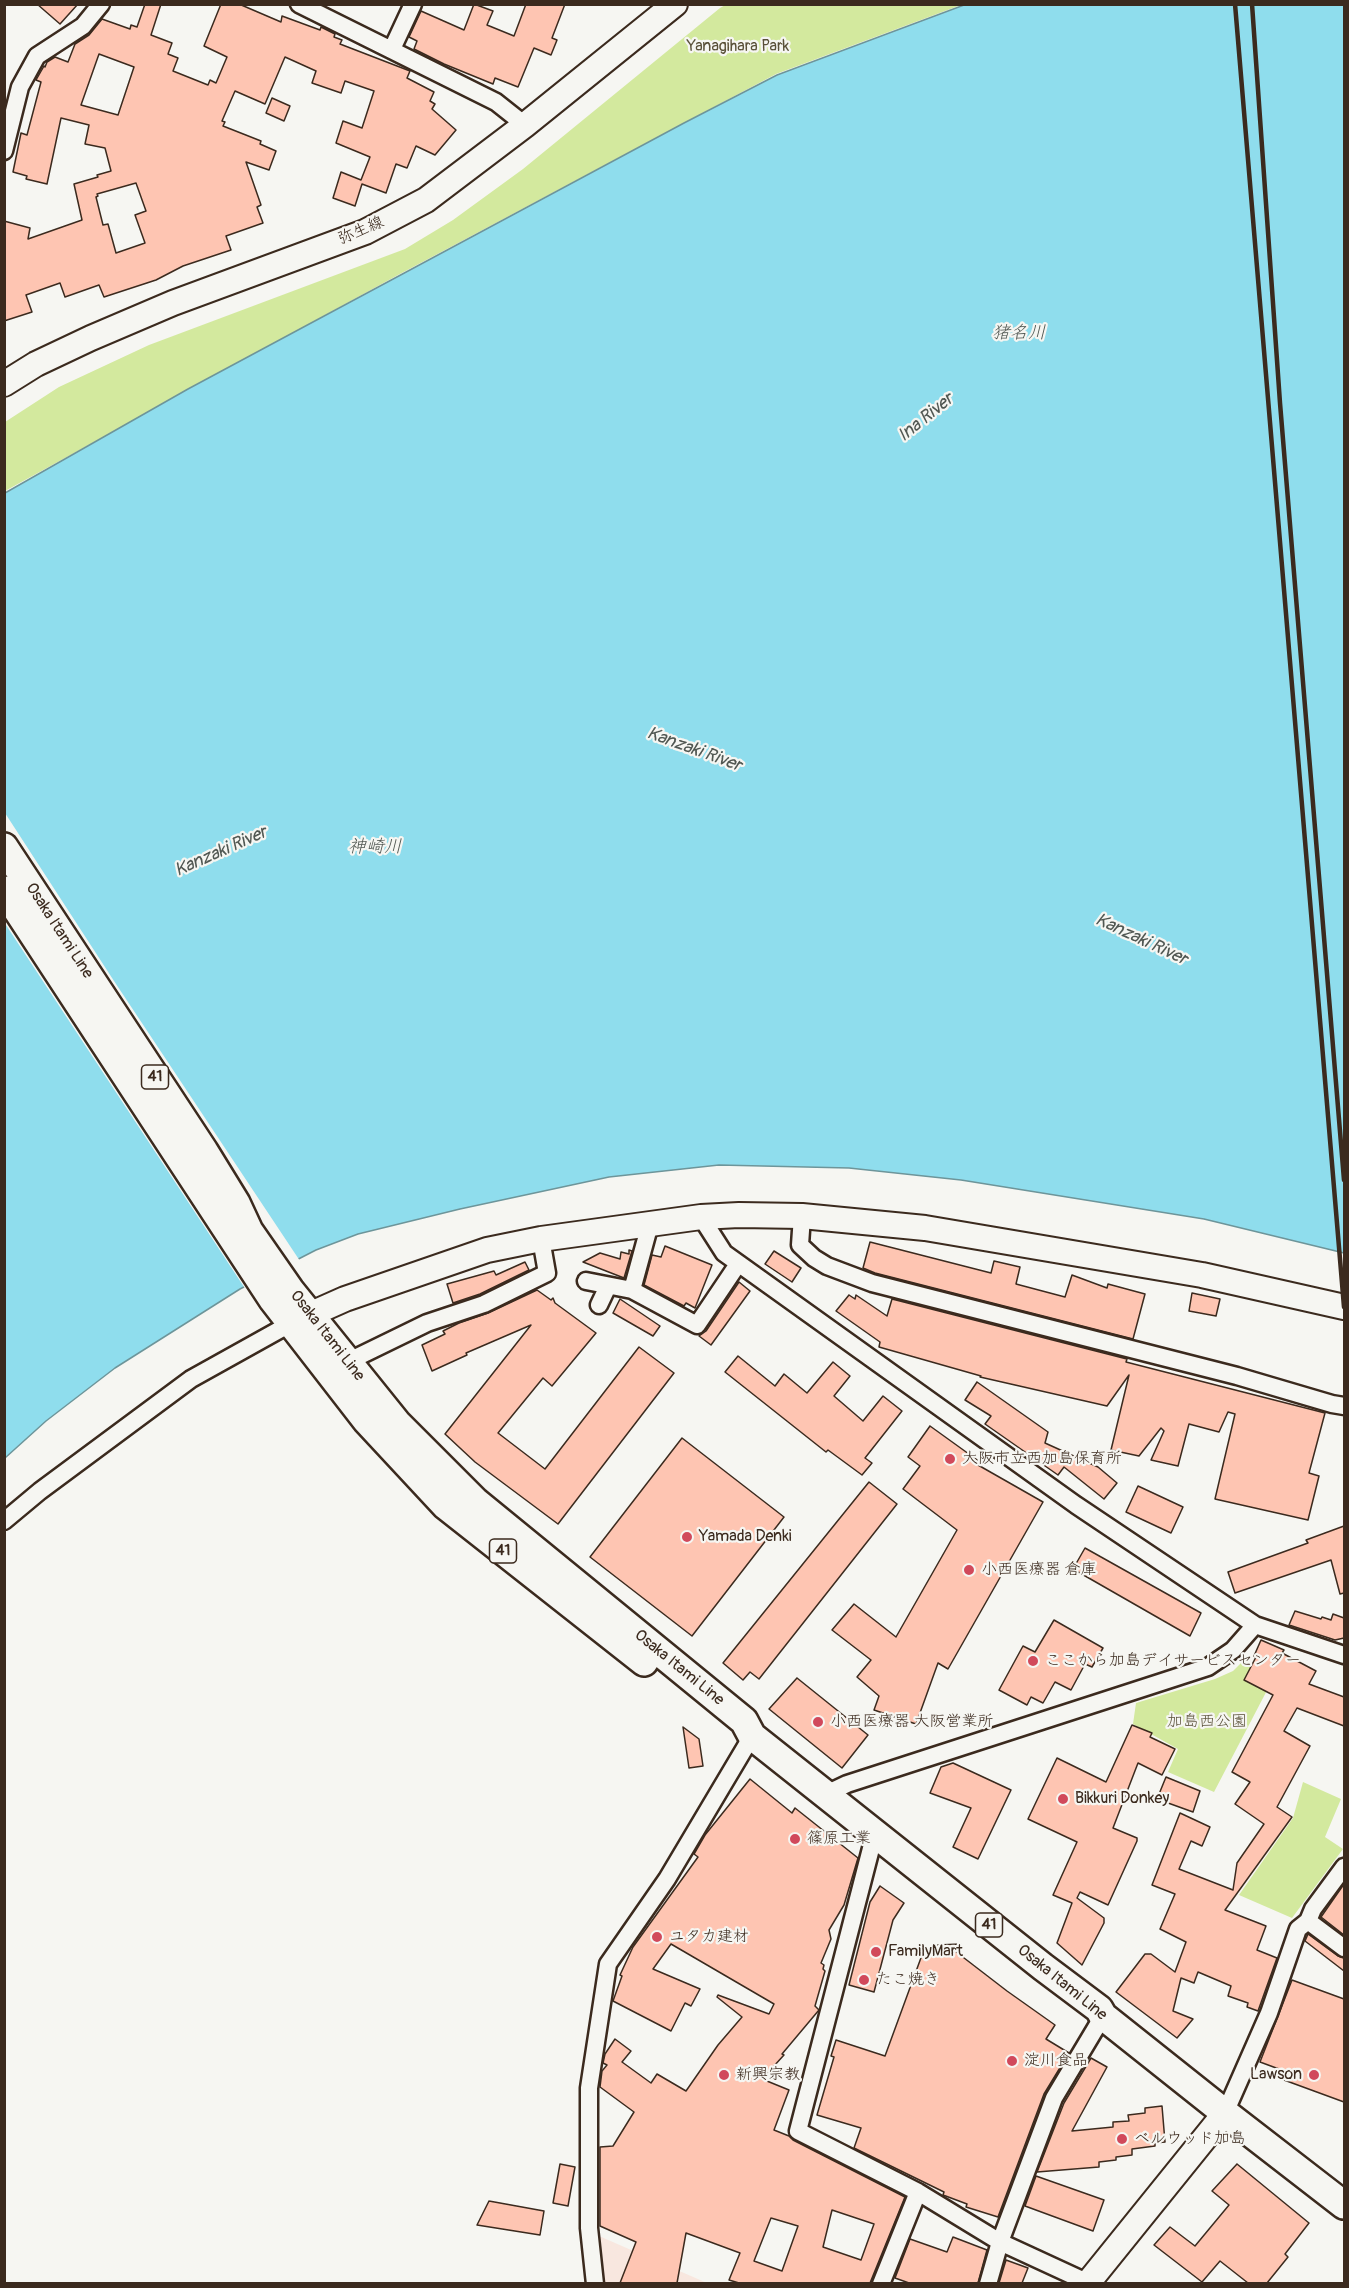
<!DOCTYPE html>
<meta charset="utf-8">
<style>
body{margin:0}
#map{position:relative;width:1349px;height:2288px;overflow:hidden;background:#f6f6f2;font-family:Pangolin,sans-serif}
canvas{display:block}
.frame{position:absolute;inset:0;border:6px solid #3b2a1e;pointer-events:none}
</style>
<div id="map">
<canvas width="1349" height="2288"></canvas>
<div class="frame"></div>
</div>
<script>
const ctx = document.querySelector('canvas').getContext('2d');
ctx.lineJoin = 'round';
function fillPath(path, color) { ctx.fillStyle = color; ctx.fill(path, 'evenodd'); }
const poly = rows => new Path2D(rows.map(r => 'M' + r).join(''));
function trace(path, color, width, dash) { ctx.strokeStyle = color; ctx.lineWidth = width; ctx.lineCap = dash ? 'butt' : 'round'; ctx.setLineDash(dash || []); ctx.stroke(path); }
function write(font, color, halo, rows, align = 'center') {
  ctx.font = font + ' Pangolin,"Klee One",sans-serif'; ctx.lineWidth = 4.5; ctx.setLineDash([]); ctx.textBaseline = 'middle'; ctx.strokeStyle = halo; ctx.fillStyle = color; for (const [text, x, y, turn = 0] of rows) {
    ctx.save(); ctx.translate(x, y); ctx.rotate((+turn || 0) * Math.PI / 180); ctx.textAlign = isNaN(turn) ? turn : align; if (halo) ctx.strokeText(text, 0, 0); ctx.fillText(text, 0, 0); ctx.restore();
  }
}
fillPath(poly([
 [599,2236,707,2283,604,2283]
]), '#f8e7df');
fillPath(poly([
 [727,4,961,5,776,74,398,275,5,491,5,422,59,387,149,345,405,249,453,220,523,169,720,8],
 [1244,1660,1275,1675,1214,1792,1168,1772,1178,1749,1133,1724,1136,1703,1215,1679,1233,1671],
 [1303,1782,1341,1799,1325,1837,1343,1849,1292,1918,1239,1895,1293,1818]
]), '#d3e99e');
const water = poly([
 [964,5,1344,5,1344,1253,1204,1219,961,1180,849,1168,719,1165,609,1177,460,1209,358,1234,316,1250,240,1289,115,1368,46,1421,5,1458,5,493,188,389,684,123,777,75,964,5]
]);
fillPath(water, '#8fdded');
trace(water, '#6d959a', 1.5);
fillPath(poly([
 [5,813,114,981,300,1261,246,1290,4,922]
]), '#f6f6f2');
const building = poly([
 [37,4,78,4,60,24,37,4],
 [145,4,161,4,151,35,172,43,168,54,178,58,173,71,208,85,210,80,216,83,227,57,204,46,221,4,239,4,281,22,282,16,320,30,321,27,335,34,334,37,342,40,340,44,410,71,407,78,434,92,430,101,435,104,432,109,456,130,435,155,416,146,407,168,396,164,386,193,362,184,355,206,333,198,341,172,361,180,370,157,336,143,343,121,362,128,374,91,345,81,341,93,312,83,316,71,285,57,265,104,235,91,222,121,225,122,223,126,261,141,260,144,276,151,269,170,246,162,261,205,257,207,263,223,226,236,231,250,183,266,156,280,104,297,99,285,65,297,60,283,26,295,32,312,4,321,4,221,30,228,28,239,82,220,74,184,98,177,97,175,111,171,105,148,85,144,89,125,61,118,47,184,26,179,27,176,13,172,21,133,27,135,41,82,36,80,44,66,45,67,47,62,55,57,68,62,75,44,89,35,102,19,130,29,131,25,137,27,145,4],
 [99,54,134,67,118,115,81,105,99,54],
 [136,183,146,211,135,215,145,243,116,253,108,224,103,225,96,197,98,196,97,194,136,183],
 [474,4,493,11,487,25,514,36,526,4,565,4,552,38,557,40,551,55,534,48,518,87,495,78,493,84,444,64,414,49,417,41,409,37,421,11,464,30,474,4],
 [272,98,290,106,284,121,266,113,272,98],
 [870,1242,991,1273,994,1261,1020,1267,1016,1284,1065,1297,1072,1275,1107,1288,1108,1284,1145,1294,1133,1339,875,1273,863,1268,870,1242],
 [665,1246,712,1265,695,1308,686,1303,684,1306,644,1285,652,1255,661,1257,665,1246],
 [629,1250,632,1251,624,1278,583,1262,600,1253,620,1259,621,1252,629,1254,629,1250],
 [774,1251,801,1268,792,1282,765,1264,774,1251],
 [525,1262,529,1270,480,1294,453,1303,447,1284,494,1271,496,1275,525,1262],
 [739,1282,750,1291,711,1345,699,1336,706,1331,739,1282],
 [537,1290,551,1300,553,1298,555,1303,596,1333,552,1386,543,1378,498,1433,545,1469,639,1347,674,1373,558,1524,475,1462,445,1434,531,1325,466,1353,467,1355,432,1371,422,1345,445,1334,443,1331,459,1323,488,1313,537,1290],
 [1192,1293,1220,1299,1216,1316,1189,1311,1192,1293],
 [849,1295,855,1299,856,1295,887,1316,892,1299,1127,1359,1126,1362,1325,1413,1309,1473,1319,1476,1308,1520,1215,1499,1235,1414,1228,1412,1219,1432,1189,1424,1178,1466,1151,1460,1164,1431,1161,1428,1139,1456,1111,1450,1129,1375,1107,1406,980,1377,981,1376,879,1347,880,1342,836,1311,849,1295],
 [620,1299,660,1326,653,1336,613,1313,620,1299],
 [738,1356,775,1386,784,1374,807,1393,833,1362,850,1376,834,1396,863,1421,883,1396,902,1411,865,1458,872,1463,862,1475,828,1450,826,1452,725,1372,738,1356],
 [977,1382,1048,1432,1045,1443,1098,1467,1117,1483,1104,1499,1064,1467,1058,1475,985,1424,991,1416,965,1400,977,1382],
 [930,1426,980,1462,978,1465,1043,1502,948,1669,938,1663,916,1724,874,1710,879,1696,857,1677,871,1660,832,1630,854,1604,896,1637,957,1530,903,1489,920,1466,908,1457,930,1426],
 [682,1438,784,1517,692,1636,590,1557,682,1438],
 [869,1482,897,1504,759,1679,750,1672,743,1680,723,1663,869,1482],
 [1138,1486,1183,1507,1171,1533,1126,1512,1138,1486],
 [1344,1526,1344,1593,1340,1594,1331,1560,1235,1593,1228,1572,1308,1543,1306,1540,1344,1526],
 [1085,1548,1201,1613,1190,1636,1073,1569,1085,1548],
 [1295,1611,1321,1619,1322,1617,1331,1620,1333,1614,1344,1618,1344,1638,1335,1640,1289,1625,1295,1611],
 [1054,1620,1103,1648,1092,1667,1085,1664,1071,1690,1055,1682,1043,1703,1031,1697,1027,1705,999,1690,1023,1646,1035,1652,1054,1620],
 [1261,1640,1284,1650,1282,1653,1316,1671,1309,1684,1344,1697,1344,1726,1297,1708,1284,1731,1310,1746,1277,1807,1292,1817,1225,1910,1266,1926,1257,1950,1277,1958,1258,2011,1247,2007,1248,2003,1228,1996,1231,1986,1198,1972,1194,1983,1181,1978,1173,2011,1193,2019,1177,2038,1116,1992,1145,1954,1151,1954,1175,1972,1186,1942,1160,1929,1175,1894,1152,1885,1180,1813,1210,1827,1202,1846,1191,1841,1179,1869,1233,1890,1237,1863,1264,1824,1235,1804,1250,1782,1232,1772,1273,1695,1244,1680,1256,1657,1254,1656,1261,1640],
 [797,1678,868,1735,842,1768,769,1709,797,1678],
 [1132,1725,1152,1733,1150,1737,1175,1749,1162,1775,1138,1763,1113,1828,1137,1838,1137,1841,1108,1905,1080,1892,1077,1898,1104,1918,1104,1923,1082,1965,1057,1943,1072,1903,1053,1895,1077,1842,1028,1819,1057,1758,1106,1782,1132,1725],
 [683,1727,699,1739,703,1766,689,1768,683,1727],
 [953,1763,1011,1790,978,1859,953,1847,971,1808,930,1793,941,1767,953,1763],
 [1166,1777,1200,1791,1193,1812,1157,1799,1166,1777],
 [750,1779,792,1813,795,1808,858,1858,844,1905,829,1930,831,1939,821,1963,824,1965,823,1969,825,1971,815,2006,819,2010,782,2054,784,2055,762,2079,789,2090,774,2130,789,2136,793,2140,905,2197,870,2283,739,2283,729,2280,740,2253,686,2233,677,2283,620,2283,636,2242,600,2226,600,2147,613,2146,634,2112,600,2087,602,2071,607,2065,603,2063,605,2054,615,2039,631,2051,622,2062,651,2083,657,2074,686,2091,718,2045,742,2017,717,1997,718,1995,769,2014,774,2004,671,1944,653,1969,700,1989,691,2006,685,2003,671,2031,613,2001,622,1976,620,1975,633,1947,698,1857,694,1854,705,1835,750,1779],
 [832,2210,874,2224,861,2260,823,2247,832,2210],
 [771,2218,798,2226,782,2271,754,2261,771,2218],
 [1344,1884,1344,1935,1321,1917,1344,1884],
 [880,1886,904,1903,893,1920,874,1992,849,1985,870,1902,880,1886],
 [1308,1934,1338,1956,1344,1958,1344,1971,1305,1941,1308,1934],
 [961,1944,955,1951,1007,1991,1055,2025,1046,2039,1069,2053,1044,2094,998,2217,966,2207,967,2204,943,2195,944,2192,854,2148,861,2128,817,2115,834,2057,831,2056,836,2040,885,2056,922,1955,927,1958,937,1945,961,1944],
 [1292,1980,1344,1999,1344,2102,1284,2080,1287,2072,1260,2062,1292,1980],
 [1091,2058,1107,2067,1072,2131,1113,2127,1113,2122,1129,2121,1128,2115,1145,2113,1145,2108,1162,2106,1165,2142,1155,2143,1155,2146,1132,2149,1132,2155,1116,2157,1116,2160,1099,2162,1099,2167,1037,2172,1064,2103,1091,2058],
 [560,2164,575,2167,568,2206,553,2203,560,2164],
 [1237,2164,1309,2223,1285,2254,1288,2257,1267,2283,1248,2283,1220,2261,1202,2282,1154,2245,1170,2227,1195,2246,1229,2205,1212,2191,1237,2164],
 [1036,2176,1104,2200,1093,2231,1025,2206,1036,2176],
 [489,2201,544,2211,540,2235,477,2225,489,2201],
 [953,2237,987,2250,978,2283,909,2283,895,2278,910,2239,947,2252,953,2237],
 [1006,2260,1028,2268,1022,2283,999,2283,1006,2260]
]);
fillPath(building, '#fec5b2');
trace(building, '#3b2a1e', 1.5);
const street = poly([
 [299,4,496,102,525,125],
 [392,49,413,4],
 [4,151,20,87,37,56,83,26,101,4],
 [802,1216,800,1245,814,1258,827,1266,872,1283,1237,1376,1332,1404,1344,1406],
 [701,1217,724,1253,1076,1505,1255,1625,1344,1655],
 [586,1281,632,1290,697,1325,738,1264],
 [632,1290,650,1224],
 [599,1305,608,1286],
 [347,1362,427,1323,484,1304,547,1273,541,1239],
 [4,1521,40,1491,191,1379,297,1320],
 [826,1794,847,1784,1208,1667,1233,1650,1255,1625],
 [875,1833,798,2131,918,2192,1000,2242,1091,2284],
 [1308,1921,1344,1948],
 [1225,2113,1269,2013,1298,1929,1308,1921,1313,1909,1344,1867],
 [595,2284,589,2228,589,2088,608,1964,667,1879,752,1736],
 [881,2284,918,2192],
 [988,2284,1000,2242,1054,2098,1103,2016]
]);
const secondary = poly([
 [4,384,36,364,91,338,173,303,365,232,426,200,525,125,675,4],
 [309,1315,345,1299,487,1250,541,1239,701,1217,739,1215,802,1216,925,1228,1202,1275,1344,1307],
 [1087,2284,1225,2113]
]);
const primary = poly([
 [4,847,204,1151,236,1203,249,1231,290,1290,397,1423,476,1502,744,1721,752,1736,1043,1967,1099,2009,1103,2016,1225,2113,1344,2205],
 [4,890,273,1300,366,1420,446,1506,644,1662]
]);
trace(street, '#3b2a1e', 21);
trace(secondary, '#3b2a1e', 28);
trace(primary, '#3b2a1e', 32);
trace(street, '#f6f6f2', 16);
trace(secondary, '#f6f6f2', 24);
trace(primary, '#f6f6f2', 27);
trace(poly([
 [1235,4,1344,1307],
 [1252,4,1280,403,1344,1180]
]), '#3b2a1e', 4.5);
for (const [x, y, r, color] of [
 [950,1459,6,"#d1495b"],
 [687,1537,6,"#d1495b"],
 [969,1570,6,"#d1495b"],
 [1033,1661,6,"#d1495b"],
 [818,1722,6,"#d1495b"],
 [1063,1799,6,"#d1495b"],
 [795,1839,6,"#d1495b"],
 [657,1937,6,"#d1495b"],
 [876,1952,6,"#d1495b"],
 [864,1980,6,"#d1495b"],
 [1012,2061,6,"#d1495b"],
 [724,2075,6,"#d1495b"],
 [1314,2075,6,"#d1495b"],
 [1122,2139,6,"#d1495b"]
]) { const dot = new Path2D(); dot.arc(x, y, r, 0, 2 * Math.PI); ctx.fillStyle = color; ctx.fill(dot); trace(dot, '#f6f6f2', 2); }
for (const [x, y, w] of [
 [155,1077,27],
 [503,1551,27],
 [989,1925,27]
]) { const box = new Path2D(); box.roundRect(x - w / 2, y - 12, w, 24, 4.5); ctx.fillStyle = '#f6f6f2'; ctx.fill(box); trace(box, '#3b2a1e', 1.5); }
write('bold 15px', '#3b2a1e', null, [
 ["41",155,1077],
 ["41",503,1551],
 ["41",989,1925]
]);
write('16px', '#595038', '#f6f6f2', [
 ["Yanagihara Park",738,47],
 ["加島西公園",1207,1722]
]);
write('16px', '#3b2a1e', '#f6f6f2', [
 ["弥生線",361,231,-23],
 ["Osaka Itami Line",59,931,57],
 ["Osaka Itami Line",327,1336,52],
 ["Osaka Itami Line",679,1668,39],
 ["Osaka Itami Line",1062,1983,39]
]);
write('16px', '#3b2a1e', '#f6f6f2', [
 ["大阪市立西加島保育所",962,1459],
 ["Yamada Denki",699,1537],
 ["小西医療器 倉庫",981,1570],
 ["ここから加島デイサービスセンター",1045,1661],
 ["小西医療器 大阪営業所",830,1722],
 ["Bikkuri Donkey",1075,1799],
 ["篠原工業",807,1839],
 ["ユタカ建材",669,1937],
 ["FamilyMart",888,1952],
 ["たこ焼き",876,1980],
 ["淀川食品",1024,2061],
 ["新興宗教",736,2075],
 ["Lawson",1302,2075,"right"],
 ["ベルウッド加島",1134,2139]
], 'left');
write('italic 18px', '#505752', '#f6f6f2', [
 ["猪名川",1019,333],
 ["Ina River",926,418,-39],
 ["Kanzaki River",694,750,20],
 ["神崎川",375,847],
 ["Kanzaki River",221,852,-24],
 ["Kanzaki River",1141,940,25]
]);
</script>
